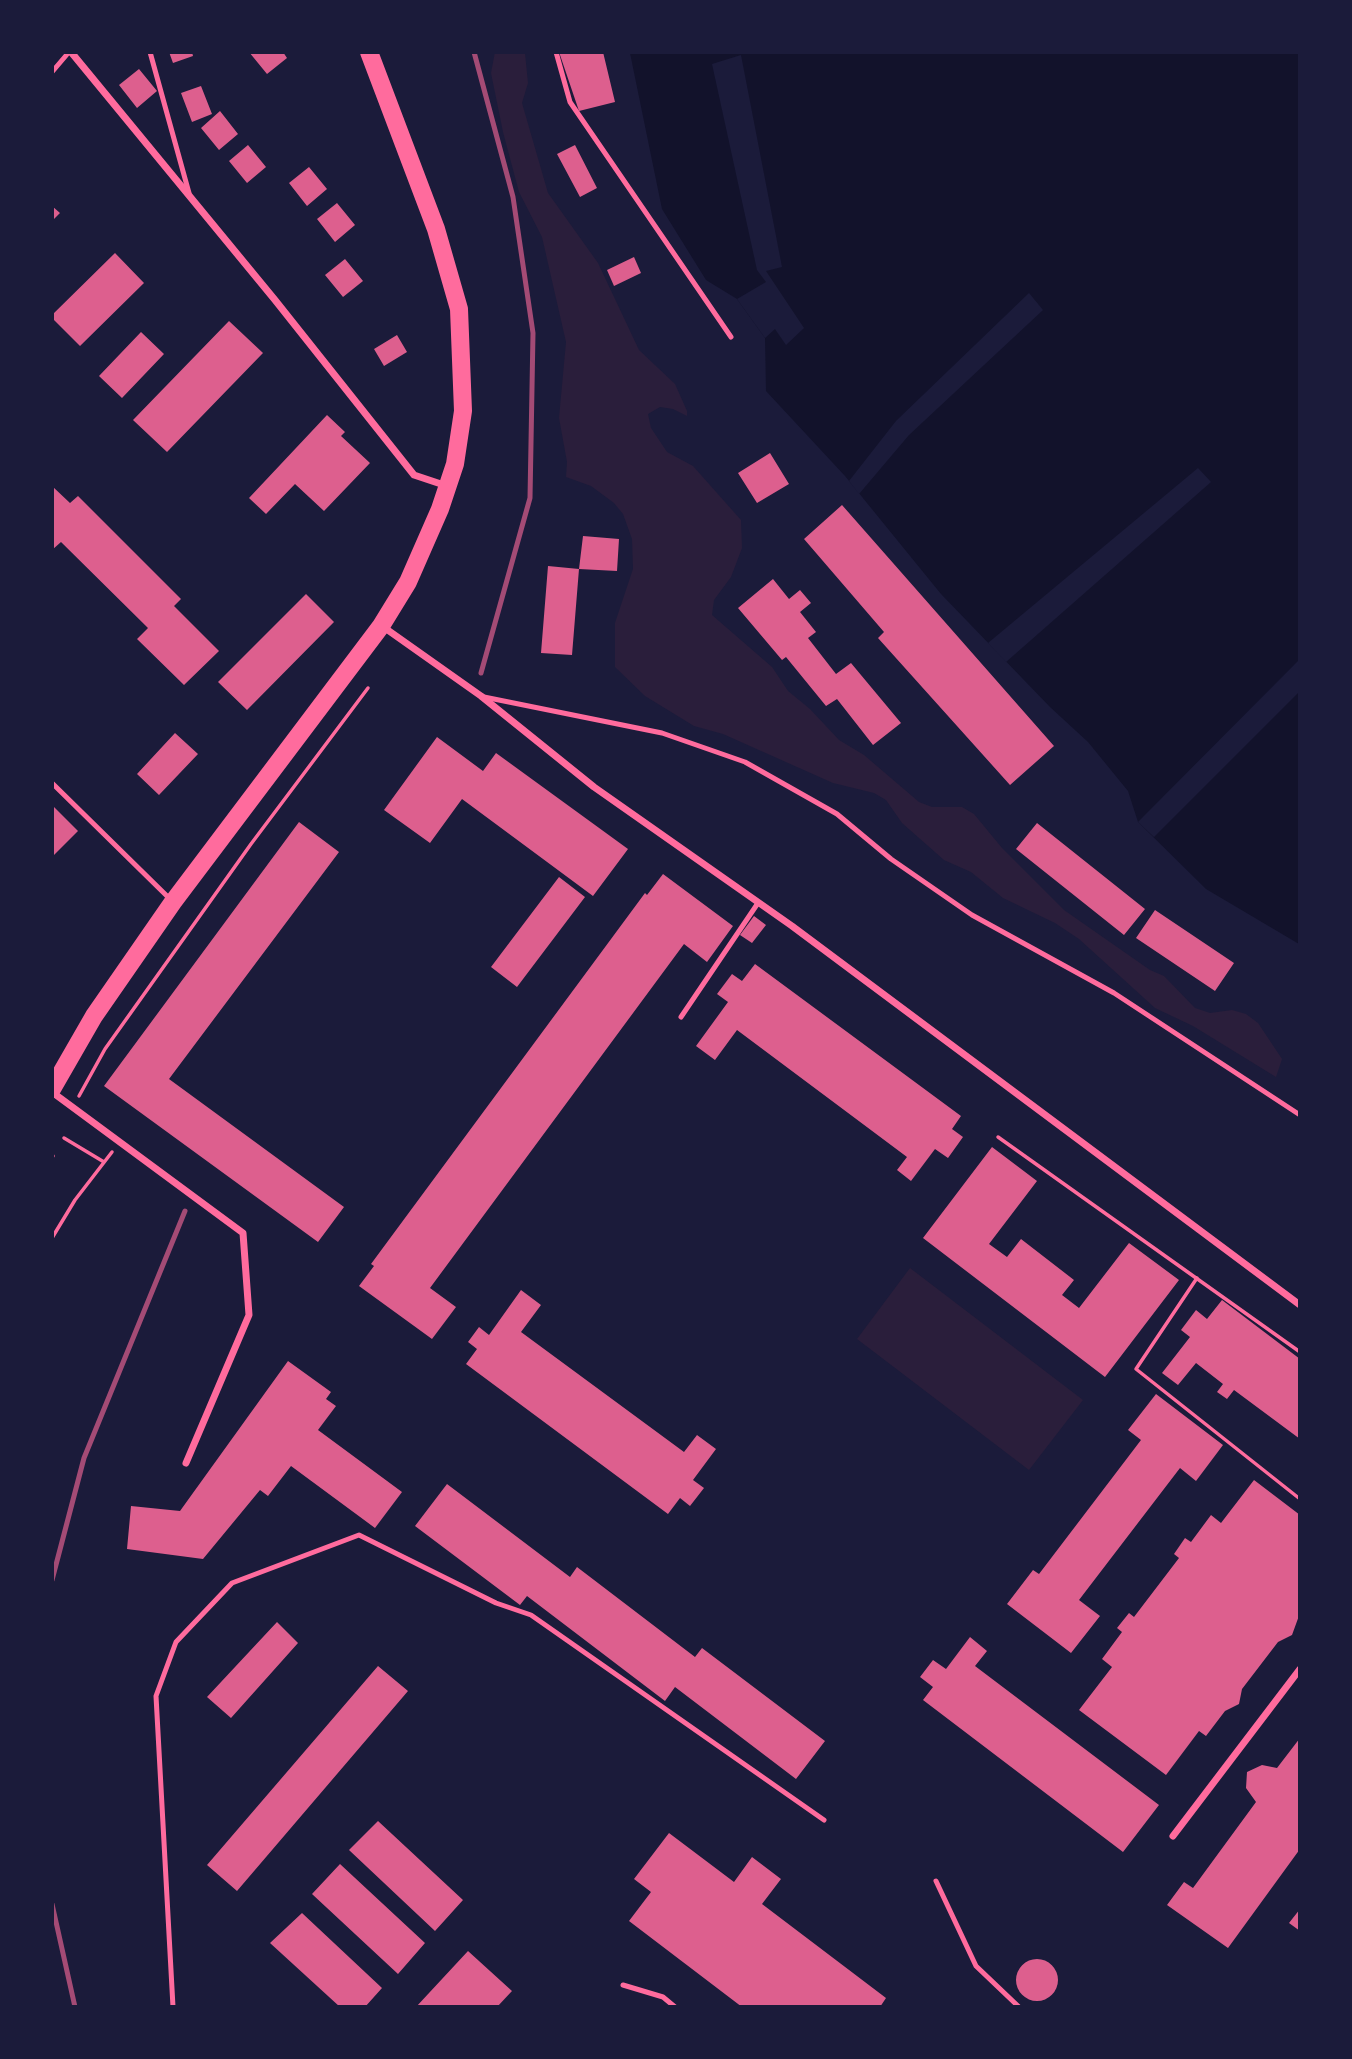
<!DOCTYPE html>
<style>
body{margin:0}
#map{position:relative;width:1352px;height:2059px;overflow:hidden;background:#1b1b3a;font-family:"Noto Serif",serif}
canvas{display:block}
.frame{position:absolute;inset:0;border:54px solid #1b1b3a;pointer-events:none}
</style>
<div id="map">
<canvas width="1352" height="2059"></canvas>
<div class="frame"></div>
</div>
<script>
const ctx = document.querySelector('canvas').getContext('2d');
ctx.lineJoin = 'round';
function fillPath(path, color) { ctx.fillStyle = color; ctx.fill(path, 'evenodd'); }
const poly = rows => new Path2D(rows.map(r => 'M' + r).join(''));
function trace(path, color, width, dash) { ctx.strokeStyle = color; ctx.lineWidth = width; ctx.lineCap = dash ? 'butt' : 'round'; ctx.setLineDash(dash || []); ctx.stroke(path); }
fillPath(poly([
 [495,52,525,53,528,83,522,103,548,193,598,263,639,350,675,384,687,411,687,416,673,409,660,407,648,414,651,428,667,452,693,466,741,520,742,548,731,577,714,600,712,615,772,667,788,691,810,709,839,740,864,755,919,802,932,807,962,807,974,814,1002,848,1064,910,1150,970,1164,976,1195,1008,1210,1013,1232,1010,1246,1014,1258,1023,1282,1059,1276,1077,1193,1026,1155,1008,1079,939,1055,923,1003,898,971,872,944,860,902,823,886,800,874,793,833,783,723,734,694,726,645,696,615,667,615,623,633,569,632,539,623,514,614,503,591,486,566,477,567,462,559,418,566,342,542,237,519,192,503,132,491,73],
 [910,1268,1083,1400,1029,1470,857,1339]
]), '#2a1e3b');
fillPath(poly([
 [630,53,1299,53,1299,944,1206,889,1138,822,1128,791,1088,742,1050,707,941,594,845,476,766,391,765,338,737,299,706,280,662,209]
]), '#12122b');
fillPath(poly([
 [741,55,782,267,766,271,804,328,786,345,775,329,765,338,737,299,766,282,757,270,712,64],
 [1029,293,1043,310,909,435,859,494,849,481,896,421],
 [1198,468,1211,482,1006,662,988,643],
 [1299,660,1299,692,1154,837,1138,822]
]), '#1b1b3a');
fillPath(poly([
 [169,52,192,52,193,56,173,63],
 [249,52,283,52,287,58,267,74],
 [559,52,603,52,615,102,579,111],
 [139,69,157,91,137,108,119,85],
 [201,86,212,114,192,122,181,93],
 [220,111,238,134,219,150,201,128],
 [248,145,266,167,247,183,229,161],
 [575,145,597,188,580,197,557,154],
 [309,167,327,189,307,206,289,183],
 [337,203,355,225,335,242,317,219],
 [52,206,60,213,52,221],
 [115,253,144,283,80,346,52,318,52,315],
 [634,257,641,273,614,286,607,270],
 [345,259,363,281,343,297,325,275],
 [229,321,263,353,167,452,133,420],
 [141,332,164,354,122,398,99,376],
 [397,335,407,352,384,366,374,349],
 [327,415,345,432,341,436,370,463,324,511,295,484,266,514,249,498],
 [770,453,789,484,757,503,738,473],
 [52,486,70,503,78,496,181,599,174,606,219,651,184,685,137,639,148,628,61,542,52,550],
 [842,505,1054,746,1010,785,878,638,884,632,804,539],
 [583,536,619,539,617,571,579,569],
 [548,566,579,569,572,655,541,653],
 [773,579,789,599,800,590,811,603,800,612,816,632,808,638,836,674,851,663,901,723,873,745,837,699,826,706,786,657,782,660,738,608],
 [306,594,334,622,247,710,218,682],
 [175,733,198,754,159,795,137,774],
 [437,737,483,771,496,753,628,849,593,896,462,799,430,843,384,810],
 [52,805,78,831,52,857],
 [299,822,339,852,169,1079,344,1207,318,1242,104,1086],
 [1037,823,1145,909,1124,935,1016,849],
 [663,874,733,926,707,962,684,944,430,1288,456,1307,432,1339,359,1286,374,1266,371,1264,645,893,647,895],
 [559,877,585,897,517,987,491,967],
 [1155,910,1234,963,1215,991,1136,938],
 [754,916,766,925,752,943,740,935],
 [755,964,961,1116,952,1129,963,1137,948,1158,935,1149,911,1181,897,1170,907,1157,737,1030,715,1060,696,1046,728,1002,717,994,732,974,742,981],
 [992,1147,1037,1181,989,1244,1007,1257,1021,1239,1074,1280,1062,1295,1079,1308,1129,1243,1179,1280,1105,1377,923,1238],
 [521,1290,541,1305,521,1332,684,1452,697,1435,716,1449,693,1480,704,1488,690,1506,680,1498,668,1514,466,1364,477,1349,468,1342,479,1327,489,1335],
 [1222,1300,1300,1359,1300,1439,1234,1390,1227,1399,1217,1392,1223,1384,1196,1363,1178,1385,1162,1373,1190,1337,1181,1330,1196,1310,1207,1319],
 [288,1361,331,1392,326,1399,336,1406,318,1430,402,1492,375,1528,291,1466,268,1496,260,1490,203,1559,127,1549,131,1506,180,1511],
 [1156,1394,1223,1445,1196,1481,1180,1468,1079,1600,1100,1616,1071,1653,1007,1604,1033,1570,1039,1574,1141,1440,1128,1430],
 [1254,1480,1300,1515,1300,1613,1292,1635,1278,1642,1242,1689,1239,1704,1225,1711,1206,1736,1199,1731,1166,1775,1079,1710,1112,1667,1102,1659,1122,1632,1117,1628,1129,1613,1134,1617,1179,1558,1174,1554,1185,1538,1191,1542,1211,1515,1221,1523],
 [447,1484,570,1577,577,1567,695,1657,702,1648,825,1741,796,1779,675,1687,665,1701,527,1596,520,1605,415,1526],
 [277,1622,298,1643,231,1718,207,1697],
 [970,1637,987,1651,975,1666,1159,1805,1123,1852,923,1700,933,1687,920,1677,933,1660,946,1669],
 [378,1666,408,1691,237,1891,207,1865],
 [1300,1738,1300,1849,1228,1948,1167,1905,1184,1882,1193,1888,1256,1802,1246,1788,1247,1772,1262,1765,1277,1768],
 [378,1821,463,1900,435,1931,349,1850],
 [669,1833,734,1882,752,1857,781,1879,762,1904,886,1998,880,2007,742,2007,629,1921,651,1892,634,1879],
 [340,1864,425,1943,398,1974,312,1894],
 [1300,1909,1300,1931,1289,1923],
 [302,1913,382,1988,365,2007,340,2007,270,1943],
 [468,1951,512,1991,497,2007,416,2007],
 '1016 1980a21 21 0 1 1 42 0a21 21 0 1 1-42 0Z'
]), '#dd5f8e');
trace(poly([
 [79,1096,105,1049,251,844,368,688],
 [998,1137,1300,1352],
 [64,1138,104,1162],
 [52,1156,53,1156],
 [52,1238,75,1200,112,1152],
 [1197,1278,1136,1369,1300,1499]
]), '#ff6b9d', 3.5);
trace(poly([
 [150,52,189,193],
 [556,52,570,102,731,337],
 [52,72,69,52],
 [484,697,662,733,745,762,837,814,891,859,972,915,1114,993,1300,1115],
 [52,783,170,899],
 [681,1017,758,903],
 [936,1881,976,1966,1019,2007],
 [623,1985,663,1997,675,2007],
 [173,2007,156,1696,176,1642,232,1583,359,1535,496,1603,531,1615,824,1820]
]), '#ff6b9d', 5);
trace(poly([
 [71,52,275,300,414,475,447,486],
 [382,626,481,696,594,787,792,926,1300,1305],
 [52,1092,243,1233,249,1315,186,1463],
 [1173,1836,1300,1669]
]), '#ff6b9d', 7);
trace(poly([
 [52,1089,94,1016,173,902,381,626,408,582,440,509,455,464,463,411,459,309,436,229,369,52]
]), '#ff6b9d', 18);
trace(poly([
 [474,52,513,197,533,333,530,498,481,673],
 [52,1580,84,1458,185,1211],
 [52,1904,75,2007]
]), '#a44b75', 5);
</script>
